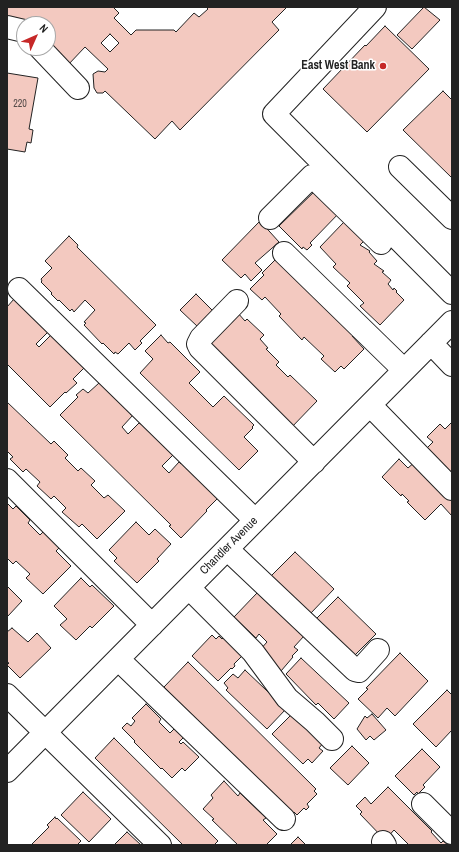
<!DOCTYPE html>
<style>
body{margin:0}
#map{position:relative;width:459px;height:852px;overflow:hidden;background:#fff;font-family:"Archivo Narrow",sans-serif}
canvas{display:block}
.frame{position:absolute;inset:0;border:8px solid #222;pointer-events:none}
.north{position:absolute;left:16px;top:16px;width:40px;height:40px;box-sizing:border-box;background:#fff;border:1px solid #a7a7a7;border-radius:50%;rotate:45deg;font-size:11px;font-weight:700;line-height:16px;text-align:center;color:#222}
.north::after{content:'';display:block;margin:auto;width:14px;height:18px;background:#c62828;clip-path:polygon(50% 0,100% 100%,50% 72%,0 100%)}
</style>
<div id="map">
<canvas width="459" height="852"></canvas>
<div class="frame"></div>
<div class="north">N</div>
</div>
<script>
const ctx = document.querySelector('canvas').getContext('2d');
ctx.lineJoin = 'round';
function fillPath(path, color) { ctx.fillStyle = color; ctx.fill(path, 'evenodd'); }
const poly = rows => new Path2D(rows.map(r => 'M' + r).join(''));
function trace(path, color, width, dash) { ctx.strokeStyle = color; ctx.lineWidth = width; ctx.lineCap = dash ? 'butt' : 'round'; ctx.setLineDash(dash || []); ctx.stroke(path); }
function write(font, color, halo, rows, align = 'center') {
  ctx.font = font + ' "Archivo Narrow",sans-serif'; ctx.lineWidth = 3; ctx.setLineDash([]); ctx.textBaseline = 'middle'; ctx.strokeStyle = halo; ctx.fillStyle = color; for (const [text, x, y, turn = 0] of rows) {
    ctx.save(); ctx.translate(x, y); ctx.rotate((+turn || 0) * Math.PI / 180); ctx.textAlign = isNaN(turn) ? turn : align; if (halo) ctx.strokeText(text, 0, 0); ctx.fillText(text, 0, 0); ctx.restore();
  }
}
const building = poly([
 [7,7,113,7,119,13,114,18,131,35,136,30,174,30,176,32,194,13,199,17,208,9,206,7,287,7,272,22,279,30,180,130,172,121,155,139,105,91,103,93,97,93,94,88,93,74,98,71,105,72,108,69,85,47,67,66,48,47,48,24,31,24,7,19,7,7],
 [110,34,119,43,110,52,101,43,110,34],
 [424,7,440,20,412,49,397,35,424,7],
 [385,26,429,69,367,132,323,89,365,45,366,46,385,26],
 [7,73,38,78,29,129,33,130,31,143,27,142,25,152,7,149,7,73],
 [443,91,452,100,452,178,403,130,443,91],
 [318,188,342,210,310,243,312,245,307,250,303,247,302,249,279,226,318,188],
 [260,221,279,242,255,263,262,270,251,281,245,274,241,278,222,260,260,221],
 [344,222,364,241,360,245,370,251,369,252,377,261,374,264,384,271,382,272,391,280,388,284,393,290,394,288,397,291,396,292,404,300,380,325,360,306,364,303,347,286,350,283,333,267,336,264,320,247,344,222],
 [69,236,78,245,77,247,156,325,140,341,142,343,135,350,129,343,118,354,115,352,114,354,103,343,102,344,84,325,86,323,84,322,95,310,85,300,74,312,72,309,70,311,59,300,58,301,51,294,52,293,41,282,42,281,41,279,52,268,45,261,69,236],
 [276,259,353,335,352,336,364,349,344,369,341,366,335,372,321,359,324,356,304,337,302,340,279,316,281,314,265,297,262,300,250,289,264,275,262,273,276,259],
 [196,294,213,311,198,327,180,310,196,294],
 [14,299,48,332,36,344,39,347,51,335,84,368,73,379,77,383,66,393,65,392,50,407,7,364,7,307,14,299],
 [237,312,245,321,247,319,264,335,260,339,268,348,266,349,279,362,276,365,288,377,290,375,317,401,289,430,203,347,237,312],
 [161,335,168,343,170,342,200,372,189,383,213,407,224,396,254,425,252,427,253,428,244,437,258,451,239,470,140,373,153,359,145,351,161,335],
 [103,382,133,412,130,414,133,415,122,427,128,434,139,423,141,424,143,422,173,451,171,453,173,455,162,466,169,473,179,462,181,464,183,462,218,498,206,510,207,511,181,538,169,526,171,525,60,415,78,397,76,395,83,389,88,393,99,383,101,385,103,382],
 [7,402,51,444,54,441,68,455,65,458,78,471,81,468,95,481,91,485,104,498,108,495,125,511,97,539,82,524,79,527,62,512,66,508,54,496,51,499,37,486,40,482,26,469,23,472,10,459,13,457,7,451,7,402],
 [452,422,452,474,426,449,433,442,427,437,440,424,445,429,452,422],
 [399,459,408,468,416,461,433,479,430,482,445,497,447,495,452,500,452,516,441,504,425,520,407,502,409,501,402,494,401,496,382,477,399,459],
 [7,503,13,509,16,506,30,520,28,523,40,535,43,532,59,548,56,551,71,566,43,594,26,578,30,574,16,561,13,564,7,558,7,503],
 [136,522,149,535,155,529,171,544,157,559,159,561,137,583,114,561,117,558,109,550,136,522],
 [295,552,334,589,310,614,279,583,278,585,271,576,295,552],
 [81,578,90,587,92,585,114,606,92,628,90,626,76,640,60,625,67,619,54,606,81,578],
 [7,586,22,601,8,616,7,615,7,586],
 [257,593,304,636,294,647,298,650,292,656,293,657,281,671,259,651,267,642,259,634,256,638,234,617,257,593],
 [338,597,376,634,354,656,316,619,338,597],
 [12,628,28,642,37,633,51,648,20,678,7,665,9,663,7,662,7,632,12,628],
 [227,634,246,652,234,664,235,666,232,669,231,668,218,681,192,656,212,635,216,639,219,636,222,639,227,634],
 [400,653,428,681,395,716,387,708,378,718,358,699,368,689,366,688,400,653],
 [301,658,349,703,334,719,318,703,316,705,286,674,301,658],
 [188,662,316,789,314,791,317,794,307,804,309,807,306,810,304,808,297,815,294,812,292,814,164,687,188,662],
 [245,670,286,709,267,729,226,690,228,688,224,683,233,674,238,678,245,670],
 [447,690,452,695,452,730,436,747,413,724,447,690],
 [146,704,161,719,159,722,170,733,175,728,184,737,179,742,181,744,183,742,199,757,185,771,182,768,172,778,162,768,161,769,134,742,135,741,122,728,127,723,131,726,135,721,132,718,146,704],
 [293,713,324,742,319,748,323,751,312,763,308,759,303,764,272,734,293,713],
 [372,714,386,730,374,740,370,736,366,740,357,729,365,716,367,718,372,714],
 [114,738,218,841,214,845,183,845,95,758,114,738],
 [352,746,369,763,348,785,330,768,352,746],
 [422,749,440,767,423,785,425,787,418,794,417,792,414,795,395,776,422,749],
 [224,781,238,796,240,793,266,818,263,820,277,834,266,845,238,845,212,820,214,819,203,809,213,798,211,795,224,781],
 [388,787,432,831,431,832,441,843,443,841,448,845,409,845,394,830,385,840,360,814,362,812,356,806,365,797,371,804,388,787],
 [83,792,111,819,89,842,61,815,83,792],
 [55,817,56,819,57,818,81,841,77,845,31,845,49,827,47,825,55,817],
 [127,832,141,845,114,845,127,832],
 [298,837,306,845,290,845,298,837]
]);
fillPath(building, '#f3c9c0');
trace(building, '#222', 1);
const minor = poly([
 [375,7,274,114,452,293],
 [7,27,24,31],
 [40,48,78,88],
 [400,167,452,218],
 [270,218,312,176,381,243],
 [284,253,404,370],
 [19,289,255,520],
 [237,301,201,338,198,344,200,348,314,462],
 [431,343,452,365],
 [370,405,452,489],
 [7,480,152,625],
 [227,549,355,670,359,671,378,650],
 [189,588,253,652,287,698,315,722,332,739],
 [118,659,284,819],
 [7,695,160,845],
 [7,771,452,322],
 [423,804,452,833],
 [383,842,385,845]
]);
trace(minor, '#222', 24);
trace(minor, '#fff', 22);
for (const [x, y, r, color] of [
 [383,66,4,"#c62828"]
]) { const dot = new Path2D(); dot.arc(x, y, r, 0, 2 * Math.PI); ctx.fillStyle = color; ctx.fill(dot); trace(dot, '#fff', 1.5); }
write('10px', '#564c4a', null, [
 ["220",20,104]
]);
write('bold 12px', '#222', '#fff', [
 ["East West Bank",375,66]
], 'right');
write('12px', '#222', '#fff', [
 ["Chandler Avenue",229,546,-45]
]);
</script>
